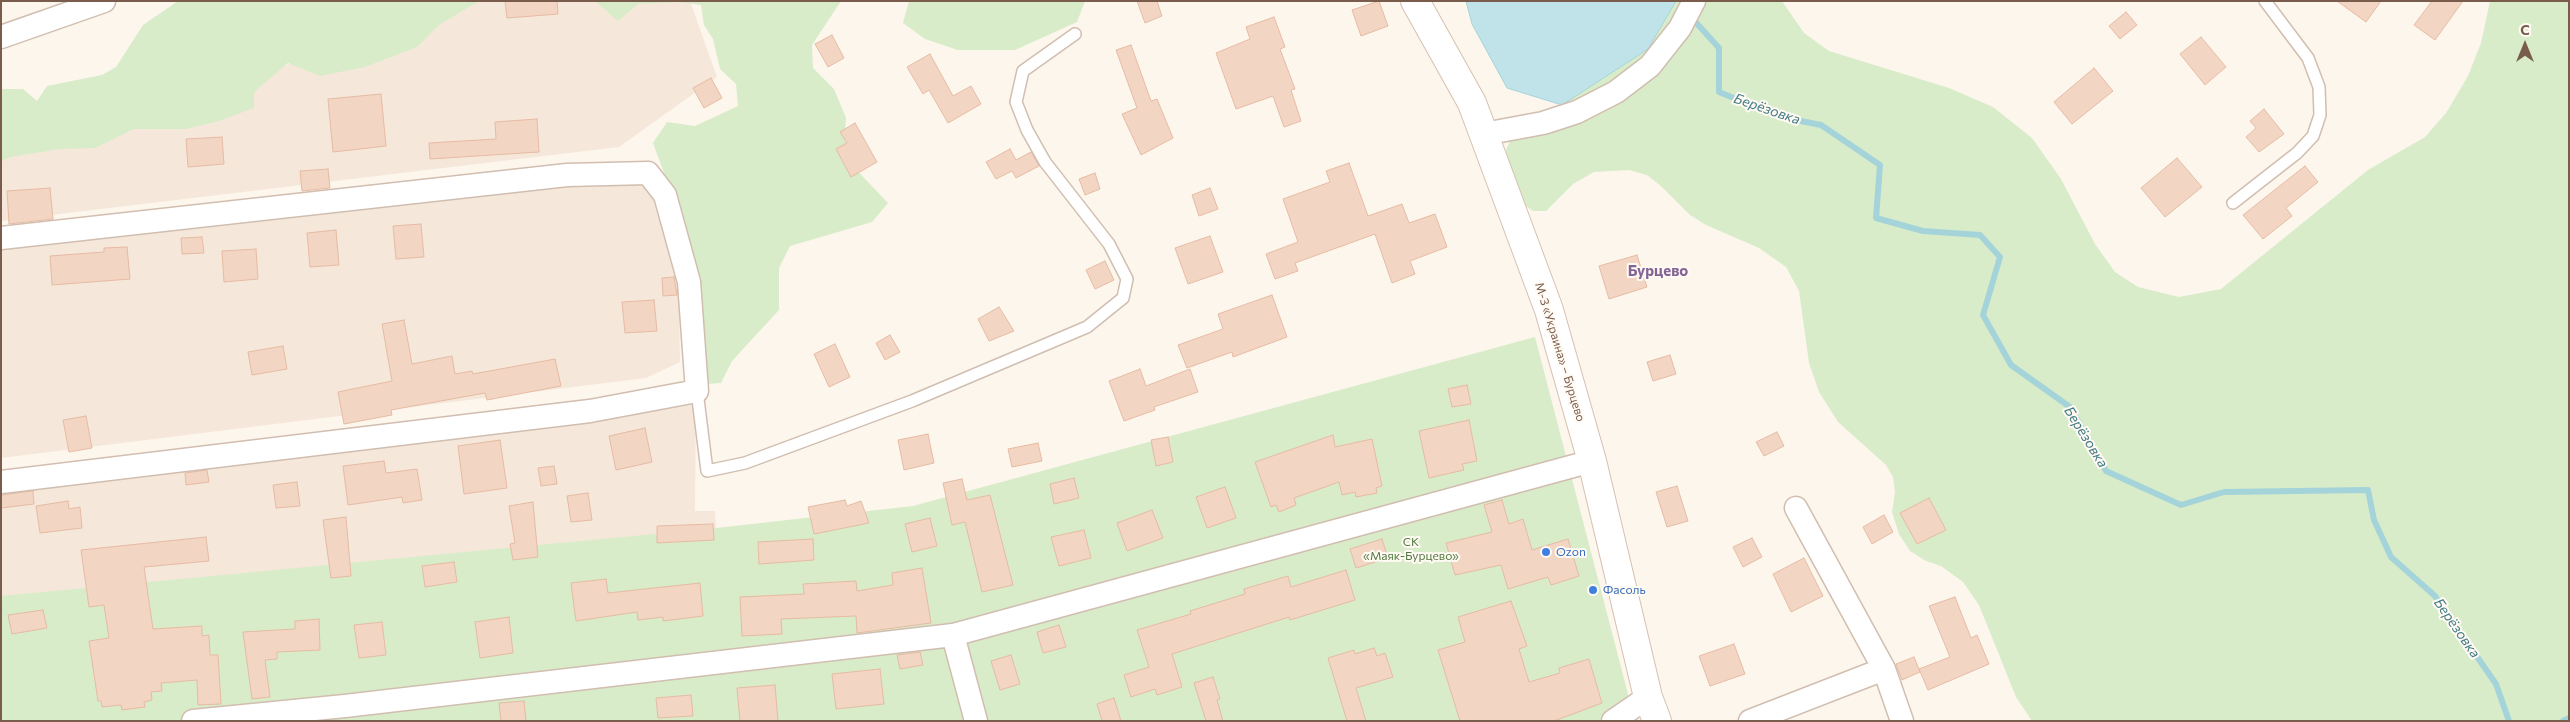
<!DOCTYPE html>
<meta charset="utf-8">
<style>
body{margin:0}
#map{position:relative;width:2570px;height:722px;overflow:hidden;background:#fdf6ec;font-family:Commissioner,sans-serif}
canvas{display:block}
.frame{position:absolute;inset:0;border:2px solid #7a5c4d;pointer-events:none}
.north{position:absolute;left:2500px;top:20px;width:50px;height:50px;-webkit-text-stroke:4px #fffaf3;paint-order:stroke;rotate:0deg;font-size:14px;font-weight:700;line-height:20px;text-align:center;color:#7a5c4d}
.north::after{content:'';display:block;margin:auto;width:18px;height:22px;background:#7a5c4d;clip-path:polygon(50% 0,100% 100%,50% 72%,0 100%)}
</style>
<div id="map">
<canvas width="2570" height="722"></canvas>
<div class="frame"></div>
<div class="north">С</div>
</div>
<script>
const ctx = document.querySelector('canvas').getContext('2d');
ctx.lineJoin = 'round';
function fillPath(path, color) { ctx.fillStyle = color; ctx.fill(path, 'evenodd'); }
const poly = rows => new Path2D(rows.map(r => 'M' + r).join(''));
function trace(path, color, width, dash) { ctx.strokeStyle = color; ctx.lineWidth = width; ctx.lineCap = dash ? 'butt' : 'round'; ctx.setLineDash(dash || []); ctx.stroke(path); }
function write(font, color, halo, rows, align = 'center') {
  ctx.font = font + ' Commissioner,sans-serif'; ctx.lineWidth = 4; ctx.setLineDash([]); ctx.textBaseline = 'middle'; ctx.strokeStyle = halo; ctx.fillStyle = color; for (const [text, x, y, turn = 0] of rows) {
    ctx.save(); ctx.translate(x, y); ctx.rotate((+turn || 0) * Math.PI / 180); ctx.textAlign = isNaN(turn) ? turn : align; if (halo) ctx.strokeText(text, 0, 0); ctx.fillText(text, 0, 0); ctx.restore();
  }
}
fillPath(poly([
 [421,1,690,1,717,77,619,147,1,221,1,135,278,69],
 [640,171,678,256,680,362,646,378,1,458,1,248],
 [696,405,695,511,715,511,724,644,1,717,1,479]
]), '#f5e8da');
fillPath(poly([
 [178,1,479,1,439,25,417,47,365,67,320,76,288,63,254,92,254,108,219,121,186,129,134,129,95,148,60,149,11,157,1,161,1,89,23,89,37,101,47,86,102,75,116,67,143,25],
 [595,1,841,1,812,45,813,68,834,89,846,118,845,135,848,161,888,203,872,222,790,246,779,268,779,310,732,361,721,383,707,384,684,227,653,143,667,122,695,126,738,106,736,84,720,69,713,39,704,25,701,5,679,2,638,4,618,21],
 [909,1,1085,1,1077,22,1015,50,958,50,925,39,903,23],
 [1676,1,1782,1,1804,33,1829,51,1949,88,1993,107,2032,138,2061,179,2095,244,2115,272,2138,287,2179,297,2221,289,2368,170,2425,137,2446,113,2468,76,2481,43,2490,1,2569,1,2569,721,2032,721,2016,697,1979,605,1963,582,1941,566,1926,561,1910,551,1899,534,1892,512,1895,492,1893,477,1886,465,1838,422,1819,392,1809,363,1799,291,1786,267,1759,248,1706,225,1690,215,1661,186,1647,175,1629,170,1594,172,1573,184,1546,211,1533,211,1519,201,1505,152,1511,139,1524,126,1562,105,1648,49],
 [1535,337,1635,721,2,721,1,596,707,529,913,506]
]), '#d8ecc9');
const water = poly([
 [1466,1,1676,1,1648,49,1562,105,1507,88,1472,24,1466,1]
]);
fillPath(water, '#bfe3e8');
trace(water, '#a5d3da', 1);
trace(poly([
 [1691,17,1719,48,1719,92,1781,117,1821,125,1880,165,1876,218,1923,231,1980,235,2000,257,1983,315,2011,365,2070,407,2106,471,2181,505,2224,492,2368,490,2374,520,2391,557,2435,596,2496,684,2509,721],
 [2563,721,2569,718]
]), '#a5d3da', 6);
const building = poly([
 [505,1,557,1,558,14,507,18,505,1],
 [1137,1,1157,1,1162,16,1145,23,1137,1],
 [1379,1,1388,26,1361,36,1352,10,1379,1],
 [2337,1,2381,1,2366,22,2337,1],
 [2432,1,2463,1,2435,40,2414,25,2432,1],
 [2126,12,2137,25,2120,39,2109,26,2126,12],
 [1274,17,1285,47,1280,49,1295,89,1291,90,1301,121,1284,127,1273,96,1236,109,1216,53,1250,39,1246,27,1274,17],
 [832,35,844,58,828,67,815,44,832,35],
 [2201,37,2226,67,2205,85,2180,54,2201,37],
 [1131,45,1151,101,1157,99,1173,138,1141,155,1122,114,1137,108,1116,50,1131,45],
 [930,54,953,96,971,86,981,104,948,123,929,90,923,94,907,67,930,54],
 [2094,68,2113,91,2072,124,2054,102,2094,68],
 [711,78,722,98,704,108,693,88,711,78],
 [381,94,386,146,333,152,328,99,381,94],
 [2264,109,2284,134,2259,152,2246,137,2256,128,2250,121,2264,109],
 [537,119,539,152,430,159,429,143,496,139,495,122,537,119],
 [855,123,877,162,851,177,836,149,847,143,840,132,855,123],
 [222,137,224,164,188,167,186,139,222,137],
 [1010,149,1016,160,1031,152,1039,166,1016,178,1012,171,996,179,986,162,1010,149],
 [2177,158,2202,187,2165,217,2141,188,2177,158],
 [1349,163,1368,216,1402,204,1409,223,1435,214,1447,247,1410,261,1415,274,1392,283,1375,234,1295,263,1298,271,1275,279,1266,254,1298,242,1283,199,1330,182,1326,171,1349,163],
 [2305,166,2318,182,2286,208,2292,216,2263,239,2243,215,2305,166],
 [328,169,330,188,302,191,300,171,328,169],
 [1095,173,1100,189,1085,195,1079,179,1095,173],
 [50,188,53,219,9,224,7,191,50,188],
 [1210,188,1218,209,1199,216,1192,195,1210,188],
 [421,224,424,257,396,259,393,226,421,224],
 [336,230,339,265,310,267,307,233,336,230],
 [1210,236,1223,272,1188,284,1175,248,1210,236],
 [202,237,204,253,182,254,181,238,202,237],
 [127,247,130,279,52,285,50,256,104,252,104,248,127,247],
 [256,249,258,279,224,282,222,251,256,249],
 [1637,255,1647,287,1609,299,1599,266,1637,255],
 [1105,261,1114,280,1095,289,1086,270,1105,261],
 [674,277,677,295,663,296,662,278,674,277],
 [1272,295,1287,337,1233,357,1232,352,1187,368,1178,345,1223,329,1218,314,1272,295],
 [654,300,657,331,625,333,622,302,654,300],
 [999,307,1014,331,989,341,978,319,999,307],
 [404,320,412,364,452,356,455,374,472,371,473,374,555,359,561,386,487,400,485,393,391,410,392,415,344,424,338,392,392,381,382,324,404,320],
 [890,335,900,352,885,360,876,343,890,335],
 [835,344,850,377,829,387,814,354,835,344],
 [283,346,287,369,252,375,248,352,283,346],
 [1670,355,1676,374,1653,381,1647,362,1670,355],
 [1140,369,1146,386,1190,369,1198,392,1154,407,1155,410,1124,421,1109,381,1140,369],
 [1467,385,1471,404,1452,407,1448,389,1467,385],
 [86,416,92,448,69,452,63,420,86,416],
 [1469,420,1477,461,1462,464,1464,470,1429,478,1419,431,1469,420],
 [645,428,652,462,616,470,609,436,645,428],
 [1777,432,1784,446,1764,456,1756,442,1777,432],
 [928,434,934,463,904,470,898,440,928,434],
 [1333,435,1335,447,1372,439,1382,486,1376,488,1377,493,1356,497,1355,492,1342,495,1339,482,1294,498,1296,505,1279,512,1276,505,1271,507,1255,462,1333,435],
 [1168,437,1173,462,1156,466,1151,440,1168,437],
 [500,440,507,488,464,494,458,446,500,440],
 [1038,443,1042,461,1012,467,1008,449,1038,443],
 [384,461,386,473,417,469,422,500,403,503,402,497,348,505,343,466,384,461],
 [554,466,557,484,541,486,538,468,554,466],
 [207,470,209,482,186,485,185,473,207,470],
 [1074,478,1079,498,1054,504,1050,484,1074,478],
 [962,479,967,500,990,495,1013,585,982,592,965,522,952,525,943,483,962,479],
 [297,482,300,506,276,508,273,485,297,482],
 [1677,486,1688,521,1667,527,1656,492,1677,486],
 [1225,487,1236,518,1207,528,1196,497,1225,487],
 [33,491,34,504,1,508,1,495,33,491],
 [588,493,592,520,571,522,567,496,588,493],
 [1929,498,1946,530,1917,544,1900,513,1929,498],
 [845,500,847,506,861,501,869,523,814,534,808,507,845,500],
 [1502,500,1509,524,1523,519,1532,550,1568,539,1579,576,1551,585,1548,577,1508,589,1501,565,1455,575,1446,543,1492,532,1484,505,1502,500],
 [68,501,69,509,80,507,82,528,40,533,36,506,68,501],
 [533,502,538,557,513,560,510,544,515,543,509,506,533,502],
 [1152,510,1163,538,1127,551,1117,523,1152,510],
 [1884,515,1893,532,1872,544,1863,527,1884,515],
 [346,517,351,576,331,578,323,520,346,517],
 [930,518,937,546,912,552,905,524,930,518],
 [713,524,714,540,657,543,657,526,713,524],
 [1084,530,1091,558,1059,566,1051,537,1084,530],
 [206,537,209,561,144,567,153,629,202,626,202,636,209,635,210,655,218,655,221,704,198,705,197,680,161,683,162,691,151,692,152,700,144,702,145,707,122,710,121,705,102,707,101,701,98,701,89,641,109,638,104,605,89,607,81,550,206,537],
 [1752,538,1762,557,1743,567,1733,547,1752,538],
 [813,539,814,560,759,564,758,542,813,539],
 [1382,539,1388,558,1356,568,1350,549,1382,539],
 [1804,558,1823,596,1791,612,1773,574,1804,558],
 [454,562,457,582,425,587,422,566,454,562],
 [922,568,931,623,857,633,856,616,781,619,782,634,742,636,740,597,804,594,803,584,856,581,857,591,893,585,892,573,922,568],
 [1346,570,1355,600,1290,620,1289,617,1172,654,1182,687,1157,695,1155,689,1131,697,1124,675,1149,667,1137,630,1191,614,1190,611,1245,594,1244,589,1288,576,1291,587,1346,570],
 [606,579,608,593,700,583,703,616,663,621,663,617,638,620,637,612,576,621,571,583,606,579],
 [1955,597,1971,638,1977,635,1989,664,1928,690,1919,669,1950,657,1929,606,1955,597],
 [1511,601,1527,646,1519,649,1529,682,1560,673,1559,668,1589,659,1602,703,1554,721,1460,721,1438,650,1465,642,1458,617,1511,601],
 [43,610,47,628,12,634,8,615,43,610],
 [509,617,513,653,480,658,475,622,509,617],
 [319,619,320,650,277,652,277,659,265,660,270,697,252,699,243,632,295,629,295,621,319,619],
 [382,622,386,655,359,658,354,625,382,622],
 [1059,625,1066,647,1043,653,1037,632,1059,625],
 [1734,644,1745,674,1710,686,1699,656,1734,644],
 [1374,648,1377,656,1385,653,1393,677,1356,688,1366,721,1347,721,1328,658,1354,650,1355,654,1374,648],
 [920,652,923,665,900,669,897,655,920,652],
 [1011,655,1020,684,1000,690,991,661,1011,655],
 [1914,657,1920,672,1902,680,1896,664,1914,657],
 [880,669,884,704,836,709,832,674,880,669],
 [1213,677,1220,699,1217,700,1223,721,1206,721,1194,683,1213,677],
 [775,685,778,721,740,721,737,688,775,685],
 [691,695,693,716,658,718,656,698,691,695],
 [1114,698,1121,721,1102,721,1097,704,1114,698],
 [524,701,526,721,501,721,499,703,524,701]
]);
fillPath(building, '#f3d5c3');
trace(building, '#e6bba3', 1);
const lane = poly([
 [2233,203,2297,153,2313,136,2320,115,2319,87,2308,58,2265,1],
 [697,391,707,471,745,463,912,401,1087,327,1123,298,1127,279,1109,244,1045,162,1027,130,1016,102,1023,71,1075,34]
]);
const street = poly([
 [1,37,104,1],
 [1484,134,1543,123,1577,112,1616,92,1650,66,1680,28,1694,1],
 [1,238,567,175,648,173,665,195,689,282,697,391,590,411,1,482],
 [1796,508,1884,669,1902,721],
 [953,635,976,721],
 [193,721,345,706,953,635,1592,461],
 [1613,721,1648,697],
 [1750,721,1884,669]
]);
const secondary = poly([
 [1415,1,1472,103,1549,310,1592,461,1648,697,1657,721]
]);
trace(lane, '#d1beb0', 14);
trace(street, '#d1beb0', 25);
trace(secondary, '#d6c0b0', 30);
trace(lane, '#fff', 11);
trace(street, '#fff', 22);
trace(secondary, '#fff', 28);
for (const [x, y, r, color] of [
 [1546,552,5,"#3f7fe0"],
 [1593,590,5,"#3f7fe0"]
]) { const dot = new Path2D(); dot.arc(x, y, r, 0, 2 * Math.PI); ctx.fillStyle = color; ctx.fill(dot); trace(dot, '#fffaf3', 2); }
write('12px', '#7a5c4d', '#fffaf3', [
 ["М-3 «Украина» – Бурцево",1560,352,73]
]);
write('12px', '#537a41', '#fffaf3', [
 ["СК",1411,542],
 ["«Маяк-Бурцево»",1411,556]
]);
write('12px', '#366cbe', '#fffaf3', [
 ["Ozon",1556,552],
 ["Фасоль",1603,590]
], 'left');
write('italic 14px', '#437c86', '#fffaf3', [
 ["Берёзовка",1767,109,19],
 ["Берёзовка",2086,437,58],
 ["Берёзовка",2457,628,55]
]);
write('bold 15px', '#846695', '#fffaf3', [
 ["Бурцево",1658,271]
]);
</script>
